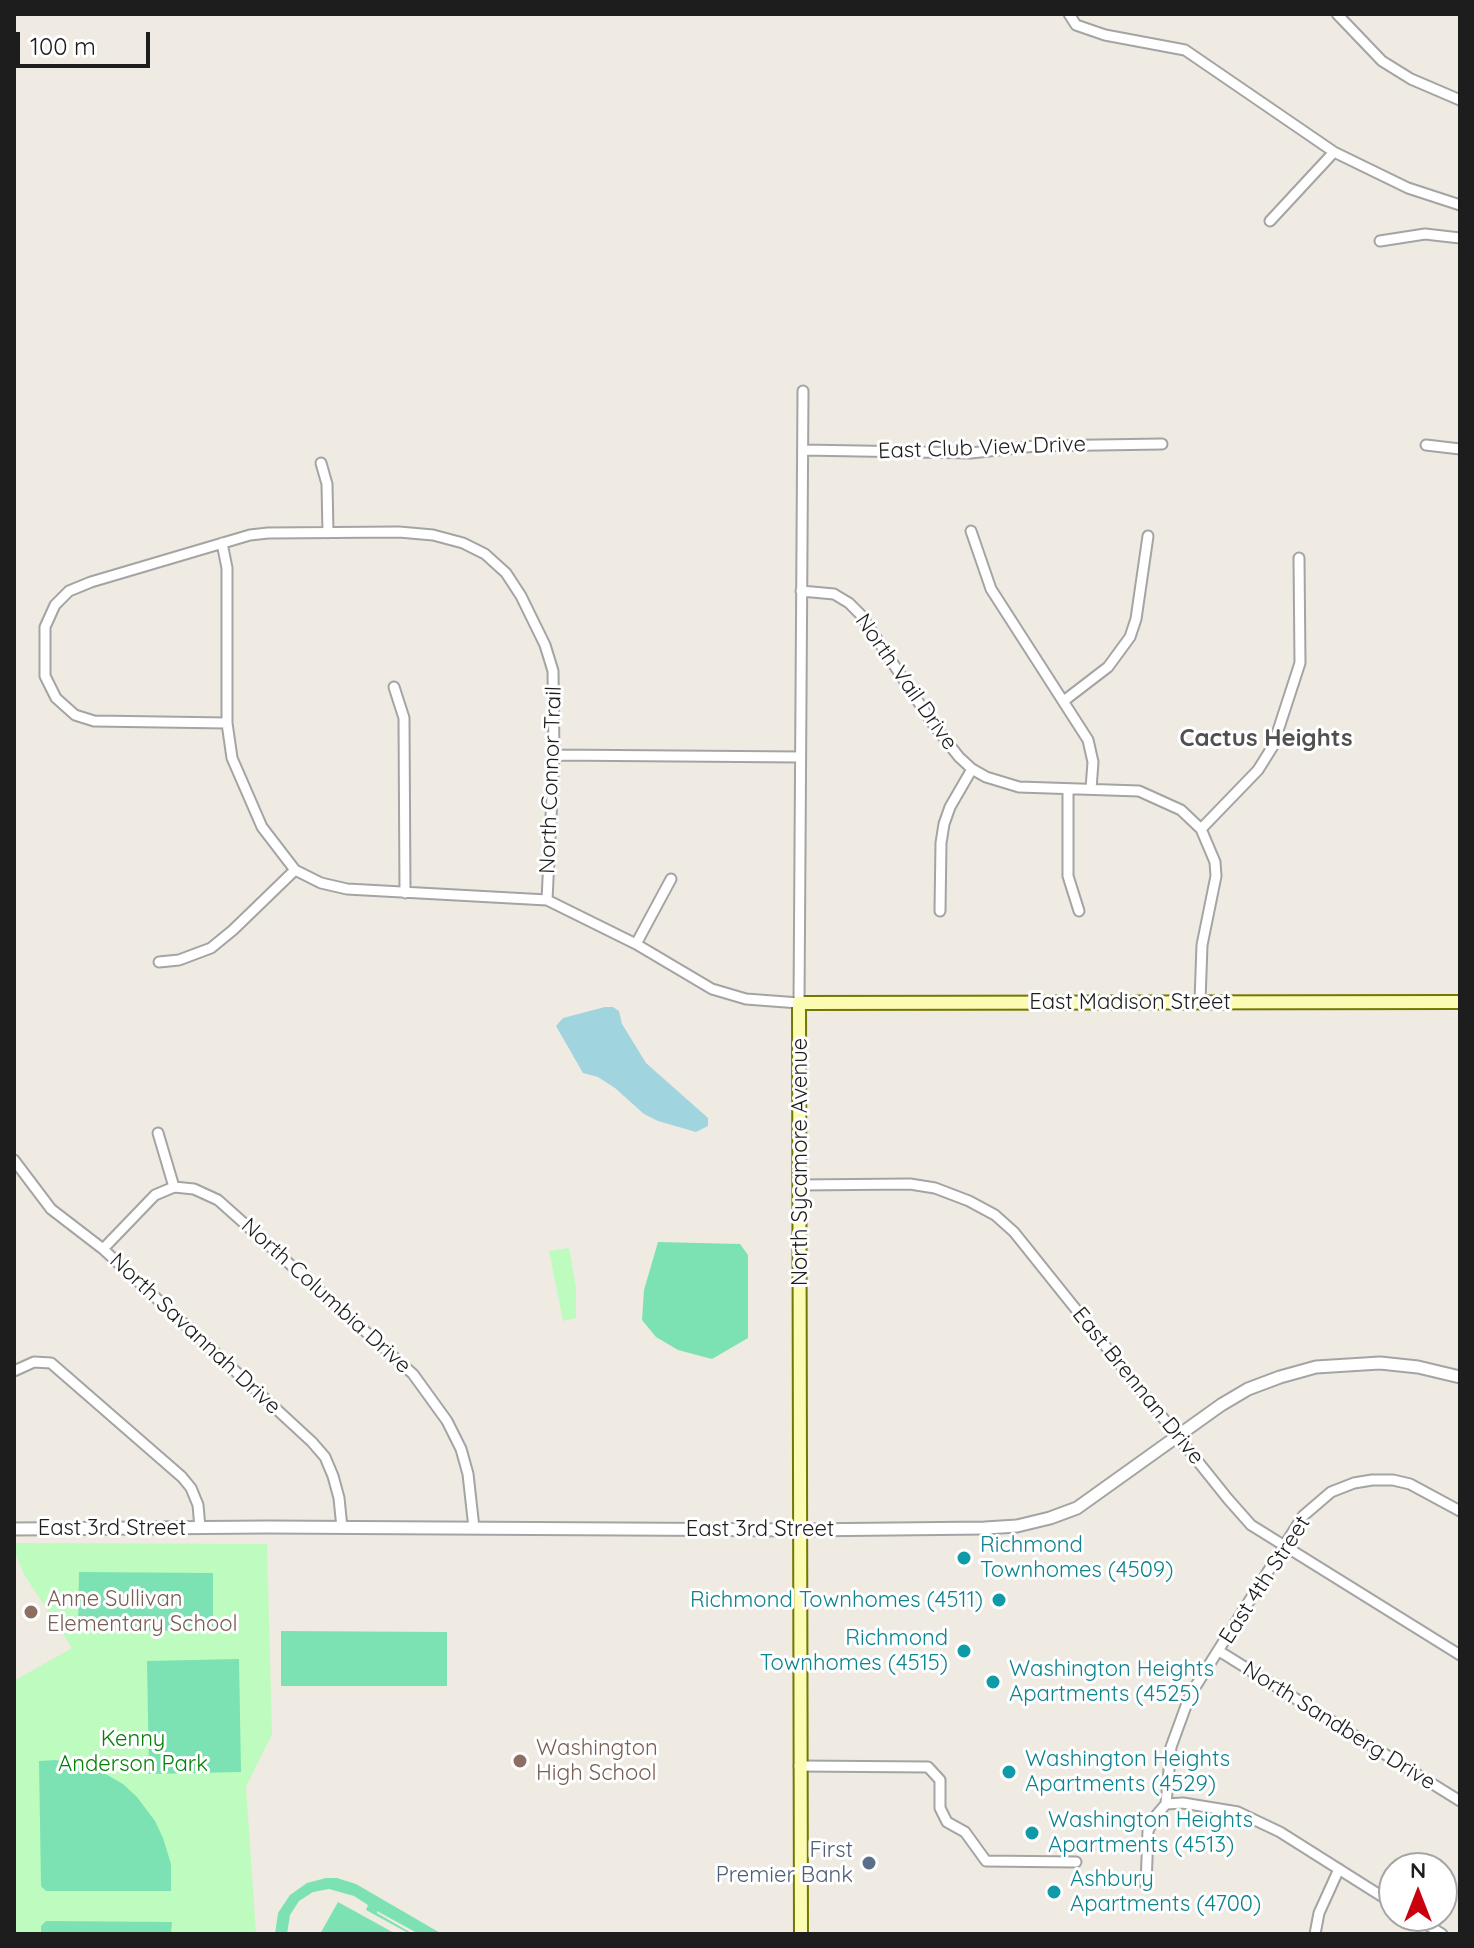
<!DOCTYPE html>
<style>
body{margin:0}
#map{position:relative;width:1474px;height:1948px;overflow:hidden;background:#efeae2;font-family:Quicksand,sans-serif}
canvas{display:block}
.frame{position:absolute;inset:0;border:16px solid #1d1d1d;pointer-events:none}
.north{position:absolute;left:1378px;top:1852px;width:80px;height:80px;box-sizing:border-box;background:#fff;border:2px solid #a5a5a5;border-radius:50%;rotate:0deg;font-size:22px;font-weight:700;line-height:32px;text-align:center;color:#1d1d1d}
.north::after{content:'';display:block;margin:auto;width:28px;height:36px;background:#ca000d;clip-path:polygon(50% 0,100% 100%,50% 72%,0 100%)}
.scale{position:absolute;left:16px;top:32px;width:134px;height:36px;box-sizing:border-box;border:4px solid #1d1d1d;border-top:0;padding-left:10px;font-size:24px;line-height:28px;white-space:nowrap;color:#1d1d1d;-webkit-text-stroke:6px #fff;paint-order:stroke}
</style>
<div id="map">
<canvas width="1474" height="1948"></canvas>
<div class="frame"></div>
<div class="north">N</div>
<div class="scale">100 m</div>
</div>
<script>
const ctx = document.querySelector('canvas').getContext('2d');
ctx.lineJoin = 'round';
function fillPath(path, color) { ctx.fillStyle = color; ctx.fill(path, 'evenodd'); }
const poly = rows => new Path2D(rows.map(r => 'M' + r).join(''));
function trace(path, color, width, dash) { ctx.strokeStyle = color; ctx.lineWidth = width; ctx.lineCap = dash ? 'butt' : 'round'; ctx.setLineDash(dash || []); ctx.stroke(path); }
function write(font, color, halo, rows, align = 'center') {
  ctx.font = font + ' Quicksand,sans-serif'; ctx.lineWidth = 6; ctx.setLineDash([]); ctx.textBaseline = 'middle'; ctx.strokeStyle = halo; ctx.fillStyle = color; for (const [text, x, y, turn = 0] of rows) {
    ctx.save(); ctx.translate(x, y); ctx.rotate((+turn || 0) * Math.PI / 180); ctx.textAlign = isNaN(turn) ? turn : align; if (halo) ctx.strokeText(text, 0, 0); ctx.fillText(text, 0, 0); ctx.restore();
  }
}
fillPath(poly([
 [569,1248,576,1288,576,1318,563,1321,549,1251],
 [14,1543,267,1544,272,1734,246,1787,256,1934,14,1934,14,1681,72,1648,25,1576,17,1558]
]), '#bdfcbe');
fillPath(poly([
 [658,1242,740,1244,748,1255,748,1338,712,1359,678,1350,656,1337,642,1320,644,1290],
 [79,1572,213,1573,213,1631,78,1630],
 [281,1631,447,1632,447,1686,281,1686],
 [239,1659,241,1772,149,1774,147,1661],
 [56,1760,95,1768,123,1784,137,1797,155,1821,163,1838,171,1864,171,1891,46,1891,41,1886,39,1761],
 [326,1878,337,1878,356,1884,442,1934,419,1934,377,1911,377,1913,413,1934,410,1934,366,1910,368,1905,354,1896,329,1889,313,1892,299,1901,290,1915,287,1934,275,1934,278,1913,290,1895,307,1883],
 [338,1902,396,1934,320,1934],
 [46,1921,172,1922,171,1934,41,1934,41,1926]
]), '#7ce2b4');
fillPath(poly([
 [605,1007,613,1007,619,1011,622,1024,646,1063,708,1118,708,1126,696,1132,658,1121,644,1114,615,1088,598,1077,583,1073,556,1026,563,1018]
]), '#a0d5df');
const minor = poly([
 [1069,14,1076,25,1105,35,1185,50,1334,152,1408,188,1460,205],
 [1337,14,1382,61,1411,79,1460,100],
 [1270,221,1334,152],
 [1380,241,1425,234,1460,238],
 [1426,445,1460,449],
 [803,450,971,453,1035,446,1162,444],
 [321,463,327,484,328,533],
 [971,531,991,589,1088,740,1093,762,1091,789],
 [222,543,227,568,227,723,232,758,262,827,295,870,321,883,347,889,547,900,636,944,712,989,746,999,799,1003,803,391],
 [801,591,834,594,849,603,861,615,933,724,959,757,972,769,986,777,1019,787,1139,791,1181,810,1201,829,1215,862,1216,876,1202,945,1200,1001],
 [394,687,404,718,405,893],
 [1065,700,1108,667,1130,637,1136,619,1148,536],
 [227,723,94,721,75,715,56,698,45,676,45,627,55,605,69,591,91,582,250,535,268,533,399,532,433,535,463,543,485,554,506,573,521,596,545,645,553,671,554,755,547,900],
 [554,755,800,757],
 [1068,789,1068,876,1079,911],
 [1201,829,1258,770,1273,746,1300,663,1299,558],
 [940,911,941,843,944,824,950,807,972,769],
 [636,944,671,879],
 [159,962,179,960,211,948,233,930,295,870],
 [158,1133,174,1187],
 [14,1160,51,1209,103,1249,312,1442,325,1457,333,1476,339,1498,342,1528],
 [799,1185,910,1184,935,1188,969,1201,995,1215,1014,1232,1228,1499,1251,1525,1460,1655],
 [103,1249,155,1195,174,1187,194,1189,218,1200,413,1374,447,1421,461,1449,468,1474,474,1528],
 [14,1371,34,1362,51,1363,182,1477,191,1488,198,1505,200,1528],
 [1219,1651,1460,1801],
 [799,1766,928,1767,940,1780,940,1808,947,1822,965,1832,986,1861,1076,1862],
 [1166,1804,1171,1747,1190,1695,1303,1516,1331,1492,1354,1483,1372,1480,1393,1480,1410,1484,1460,1511],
 [1166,1804,1183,1803,1238,1812,1280,1832,1394,1904],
 [1146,1886,1148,1831,1154,1818,1166,1804],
 [1413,1916,1442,1934],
 [1315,1934,1319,1913,1339,1869]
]);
const tertiary = poly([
 [14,1529,267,1527,801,1530,985,1528,1017,1526,1050,1518,1077,1508,1221,1405,1248,1389,1280,1377,1316,1367,1380,1363,1418,1367,1460,1377]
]);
const secondary = poly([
 [801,1934,799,1003,1460,1002]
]);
trace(minor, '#a4a4a4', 13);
trace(tertiary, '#a4a4a4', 15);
trace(secondary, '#737800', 16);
trace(minor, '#fff', 9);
trace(tertiary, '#fff', 11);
trace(secondary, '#fcfbb3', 12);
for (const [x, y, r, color] of [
 [964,1558,8,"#0f9aa8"],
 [999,1600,8,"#0f9aa8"],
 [31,1612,8,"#8d6e63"],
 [964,1651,8,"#0f9aa8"],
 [993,1682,8,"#0f9aa8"],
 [520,1761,8,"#8d6e63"],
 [1009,1772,8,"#0f9aa8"],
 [1032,1833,8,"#0f9aa8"],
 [869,1863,8,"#5c6f8a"],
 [1054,1892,8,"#0f9aa8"]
]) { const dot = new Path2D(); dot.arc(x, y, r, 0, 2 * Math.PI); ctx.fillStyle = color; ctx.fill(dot); trace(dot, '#fff', 3); }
write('22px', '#1d1d1d', '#fff', [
 ["East Club View Drive",982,448,-2],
 ["North Vail Drive",906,682,55],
 ["North Connor Trail",551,780,-88],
 ["East Madison Street",1130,1002],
 ["North Sycamore Avenue",800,1162,-90],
 ["North Columbia Drive",326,1296,42],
 ["North Savannah Drive",195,1334,43],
 ["East Brennan Drive",1138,1386,51],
 ["East 3rd Street",112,1528],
 ["East 3rd Street",760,1529],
 ["East 4th Street",1265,1580,-57],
 ["North Sandberg Drive",1339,1726,32]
]);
write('22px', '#0d838f', '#fff', [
 ["Richmond",980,1545],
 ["Townhomes (4509)",980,1570],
 ["Richmond Townhomes (4511)",983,1600,"right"],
 ["Richmond",948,1638,"right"],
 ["Townhomes (4515)",948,1663,"right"],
 ["Washington Heights",1009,1669],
 ["Apartments (4525)",1009,1694],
 ["Washington Heights",1025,1759],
 ["Apartments (4529)",1025,1784],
 ["Washington Heights",1048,1820],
 ["Apartments (4513)",1048,1845],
 ["Ashbury",1070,1879],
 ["Apartments (4700)",1070,1904]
], 'left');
write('22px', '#785e54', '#fff', [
 ["Anne Sullivan",47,1599],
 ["Elementary School",47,1624],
 ["Washington",536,1748],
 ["High School",536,1773]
], 'left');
write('22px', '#068009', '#fff', [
 ["Kenny",133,1739],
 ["Anderson Park",133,1764]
]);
write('22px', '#4e5e75', '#fff', [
 ["First",853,1850],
 ["Premier Bank",853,1875]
], 'right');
write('bold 24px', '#505050', '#fff', [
 ["Cactus Heights",1266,739]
]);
</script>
